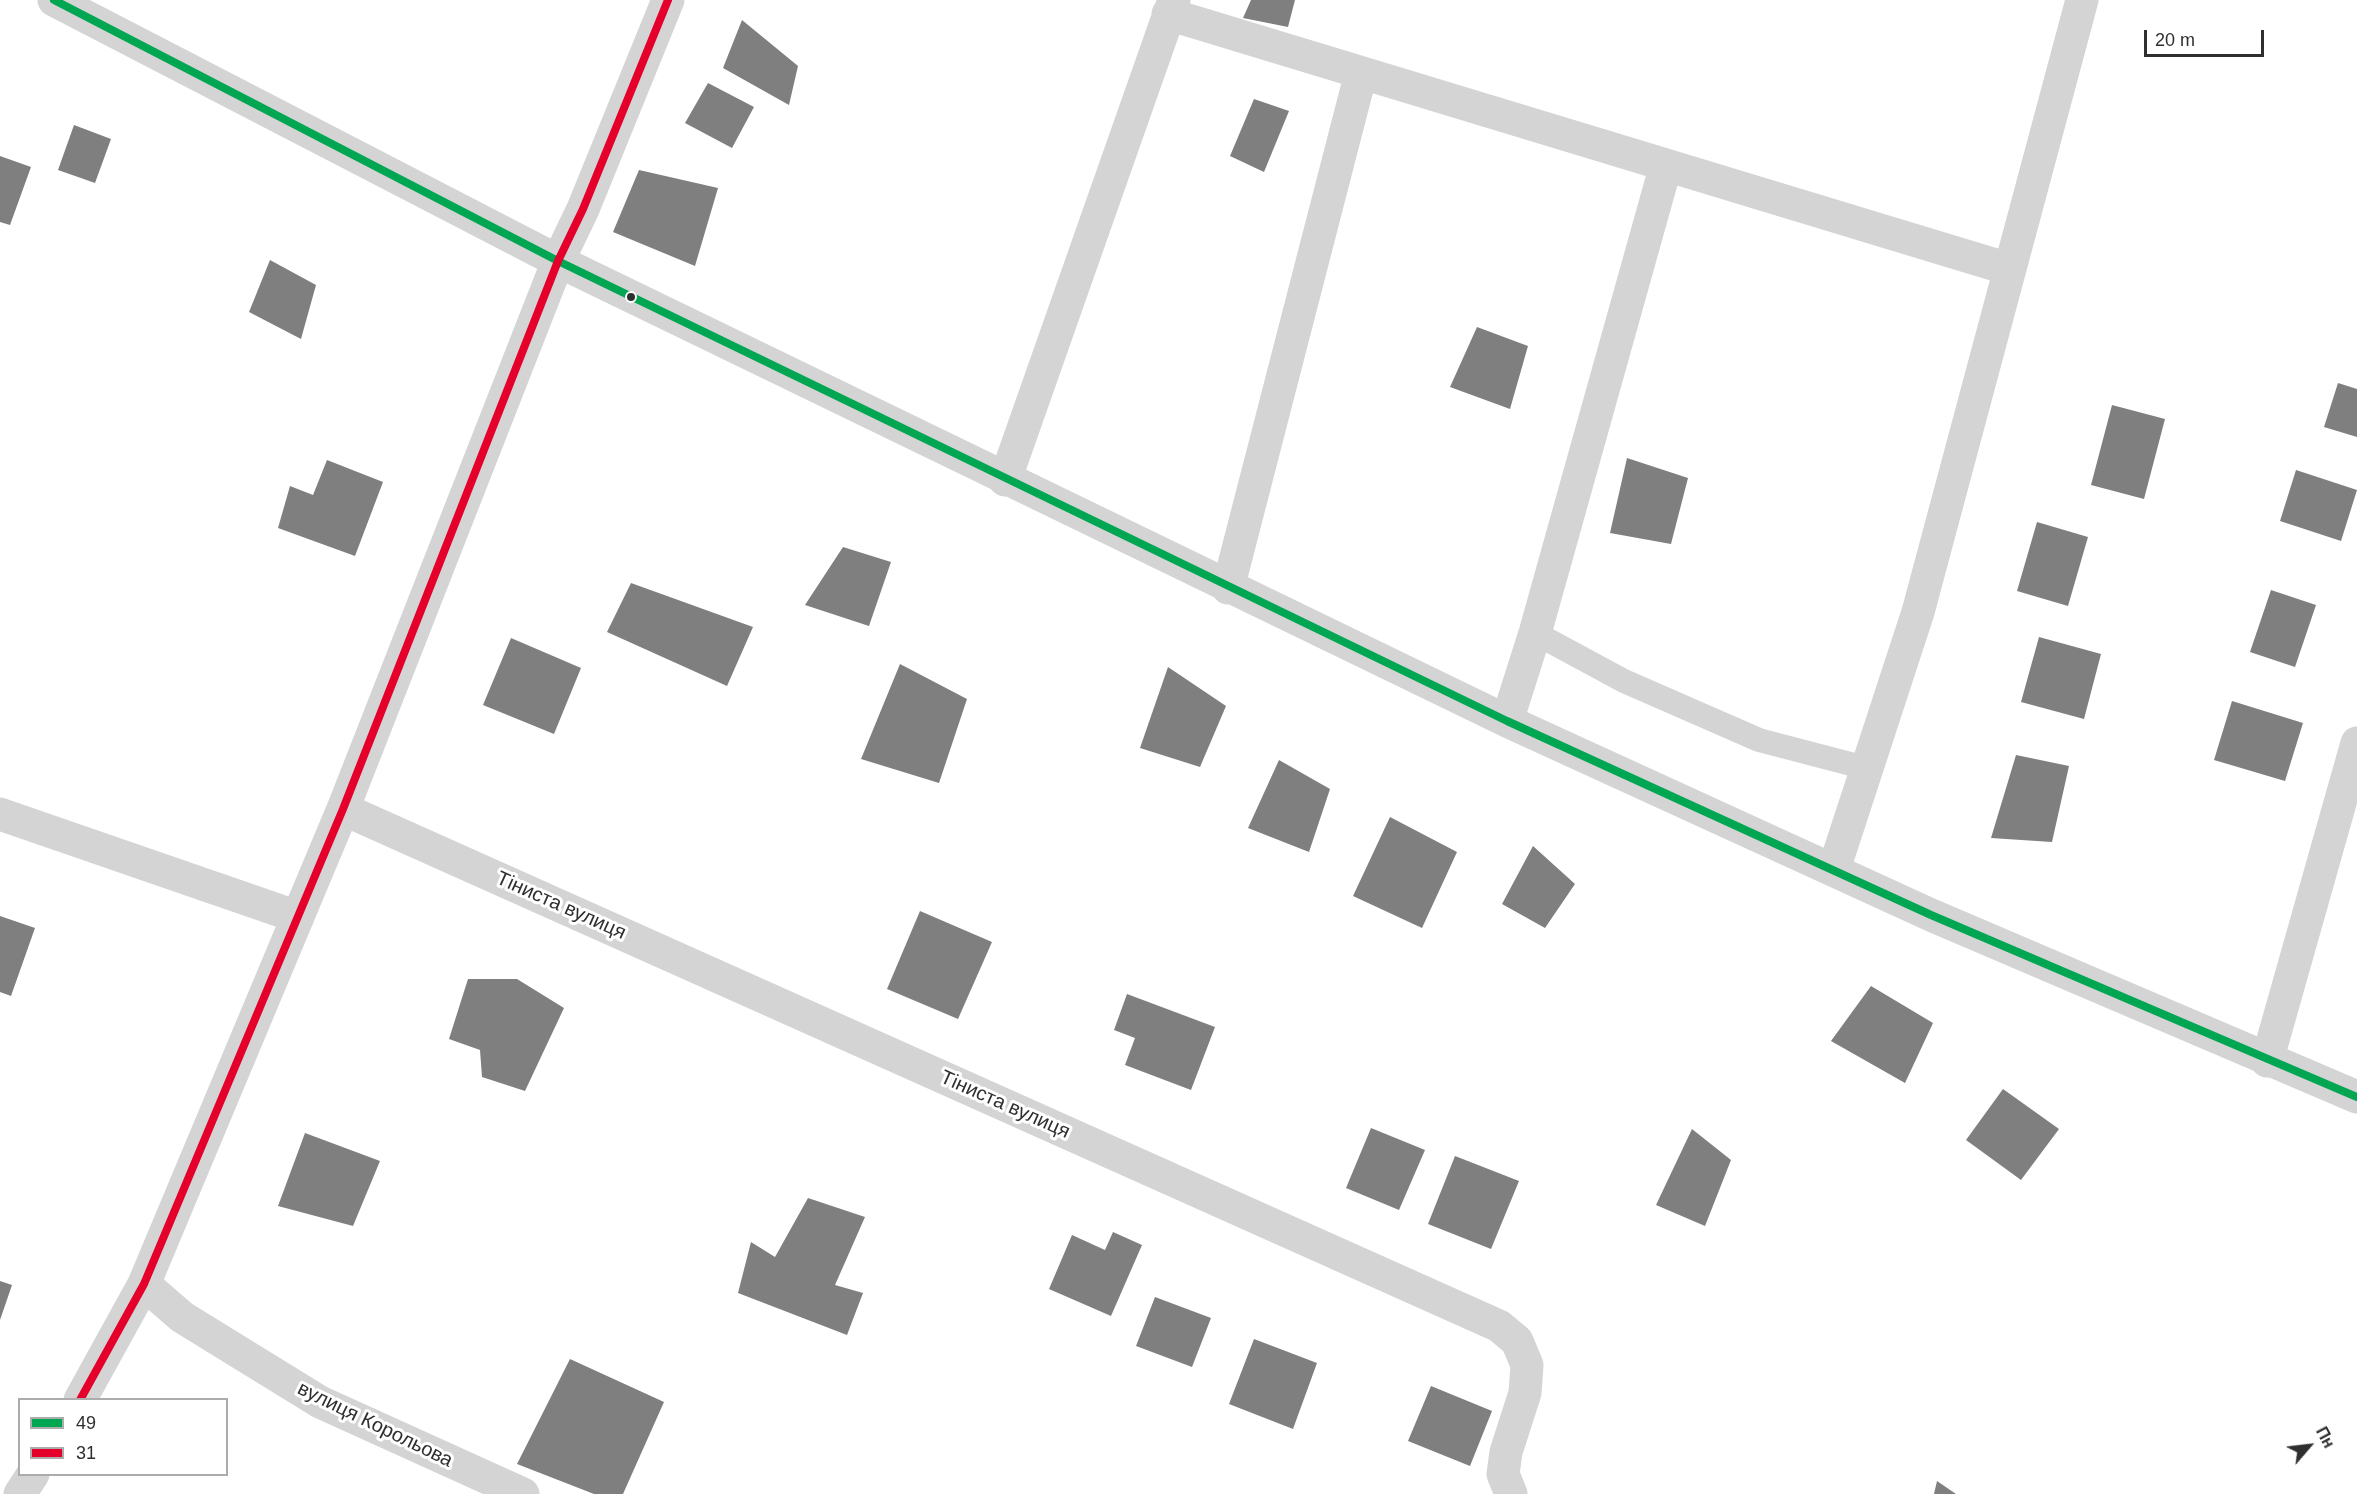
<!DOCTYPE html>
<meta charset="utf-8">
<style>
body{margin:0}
#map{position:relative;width:2357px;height:1494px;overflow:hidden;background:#fff;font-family:Arial,sans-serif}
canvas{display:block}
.legend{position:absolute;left:18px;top:1398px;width:210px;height:78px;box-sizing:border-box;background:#fff;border:2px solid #acacac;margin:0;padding:8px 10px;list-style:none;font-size:18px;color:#2f2f2f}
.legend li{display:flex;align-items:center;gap:12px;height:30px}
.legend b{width:30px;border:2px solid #acacac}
.north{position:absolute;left:2279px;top:1416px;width:60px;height:60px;-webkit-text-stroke:4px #fff;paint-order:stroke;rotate:62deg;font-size:16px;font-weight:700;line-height:24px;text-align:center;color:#2f2f2f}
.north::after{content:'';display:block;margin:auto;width:21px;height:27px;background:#2f2f2f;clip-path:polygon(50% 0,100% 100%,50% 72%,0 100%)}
.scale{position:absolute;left:2144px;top:30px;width:120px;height:27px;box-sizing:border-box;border:3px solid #2f2f2f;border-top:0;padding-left:8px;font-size:18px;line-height:21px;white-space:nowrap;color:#2f2f2f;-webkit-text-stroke:4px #fff;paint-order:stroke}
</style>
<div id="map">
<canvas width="2357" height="1494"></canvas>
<ul class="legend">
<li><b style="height:8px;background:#00a651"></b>49</li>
<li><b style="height:8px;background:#e4002b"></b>31</li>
</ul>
<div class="north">Пн</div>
<div class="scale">20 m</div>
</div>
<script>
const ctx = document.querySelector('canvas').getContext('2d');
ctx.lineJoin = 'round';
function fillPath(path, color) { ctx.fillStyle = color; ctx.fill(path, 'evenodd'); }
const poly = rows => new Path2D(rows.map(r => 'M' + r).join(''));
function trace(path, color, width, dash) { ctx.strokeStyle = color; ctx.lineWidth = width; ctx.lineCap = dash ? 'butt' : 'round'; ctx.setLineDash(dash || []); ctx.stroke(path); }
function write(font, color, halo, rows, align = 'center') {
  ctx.font = font + ' Arial,sans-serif'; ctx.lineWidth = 6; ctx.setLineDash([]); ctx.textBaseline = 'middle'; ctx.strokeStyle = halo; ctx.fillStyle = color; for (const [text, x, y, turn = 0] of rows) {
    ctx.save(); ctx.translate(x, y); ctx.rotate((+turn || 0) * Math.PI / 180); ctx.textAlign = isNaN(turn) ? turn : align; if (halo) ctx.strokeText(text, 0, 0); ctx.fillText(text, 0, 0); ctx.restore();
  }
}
fillPath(poly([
 [1251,0,1295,0,1288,27,1243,18],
 [742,20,798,66,789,105,723,68],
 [708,83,754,107,732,148,685,123],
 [1254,99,1289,111,1264,172,1230,156],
 [74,125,111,139,95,183,58,170],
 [0,156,31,167,10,225,0,222],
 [639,170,718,188,695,266,613,232],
 [270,260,316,285,301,339,249,312],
 [1477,327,1528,346,1510,409,1450,387],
 [2338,383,2357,389,2357,437,2324,427],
 [2112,405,2165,419,2144,499,2091,485],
 [1627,458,1688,478,1671,544,1610,533],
 [327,460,383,482,355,556,278,528,290,486,313,495],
 [2296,470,2357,490,2341,541,2280,521],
 [2037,522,2088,537,2068,606,2017,591],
 [843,547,891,562,869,626,805,605],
 [631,583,753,627,727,686,607,632],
 [2271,590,2316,605,2295,667,2250,652],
 [2039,637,2101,654,2084,719,2021,702],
 [511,638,581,668,554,734,483,705],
 [900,664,967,699,939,783,861,759],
 [1168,667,1226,706,1200,767,1140,748],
 [2232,701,2303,723,2285,781,2214,760],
 [2016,755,2069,766,2052,842,1991,838],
 [1279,760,1330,789,1309,852,1248,828],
 [1390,817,1457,852,1422,928,1353,896],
 [1533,846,1575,884,1545,928,1502,904],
 [920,911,992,942,958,1019,887,989],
 [0,916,35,928,11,996,0,992],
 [468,979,517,979,564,1008,525,1091,482,1077,480,1050,449,1039],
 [1871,986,1933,1023,1905,1083,1831,1041],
 [1127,994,1215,1027,1191,1090,1125,1065,1135,1038,1114,1030],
 [2003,1089,2059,1129,2021,1180,1966,1140],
 [1371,1128,1425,1150,1399,1210,1346,1188],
 [1692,1129,1731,1160,1705,1226,1656,1205],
 [305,1133,380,1161,353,1226,278,1206],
 [1455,1156,1519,1181,1491,1249,1428,1224],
 [808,1198,865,1217,835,1285,863,1293,847,1335,738,1293,751,1242,775,1257],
 [1113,1232,1142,1245,1111,1316,1049,1289,1072,1235,1105,1250],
 [0,1281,12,1285,0,1320],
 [1155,1297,1211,1318,1192,1367,1136,1346],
 [1254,1339,1317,1363,1293,1429,1229,1404],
 [570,1359,664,1402,623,1494,594,1494,517,1464],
 [1431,1386,1492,1411,1470,1466,1408,1441],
 [1937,1481,1956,1494,1934,1494]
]), '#7f7f7f');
trace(poly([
 [1535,633,1624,681,1759,740,1866,768]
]), '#d4d4d4', 24);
trace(poly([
 [1168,14,2009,269],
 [1005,480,1174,0],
 [1228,588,1361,73],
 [1507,721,1535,633,1666,165],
 [343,809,1499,1326,1517,1341,1527,1365,1525,1393,1506,1452,1503,1474,1511,1494],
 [0,814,298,917],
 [1834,869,1918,612,2082,0],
 [2267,1061,2357,743],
 [144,1284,182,1317,320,1402,523,1494],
 [80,1400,144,1284,343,809,558,261,583,209,668,0],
 [20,1494,33,1474]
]), '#d4d4d4', 33);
trace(poly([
 [54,0,558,261,1507,721,1931,915,2357,1097]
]), '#d4d4d4', 33);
trace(poly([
 [54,0,558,261,1507,721,1931,915,2357,1097]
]), '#00a651', 8);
trace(poly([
 [80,1400,144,1284,343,809,558,261,583,209,668,0]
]), '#e4002b', 8);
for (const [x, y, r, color] of [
 [631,297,5,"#2f2f2f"]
]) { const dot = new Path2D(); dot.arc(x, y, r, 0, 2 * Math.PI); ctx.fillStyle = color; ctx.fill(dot); trace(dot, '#fff', 2); }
write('20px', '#2f2f2f', '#fff', [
 ["Тіниста вулиця",561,906,24],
 ["Тіниста вулиця",1005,1105,24],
 ["вулиця Корольова",375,1425,26]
]);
</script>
